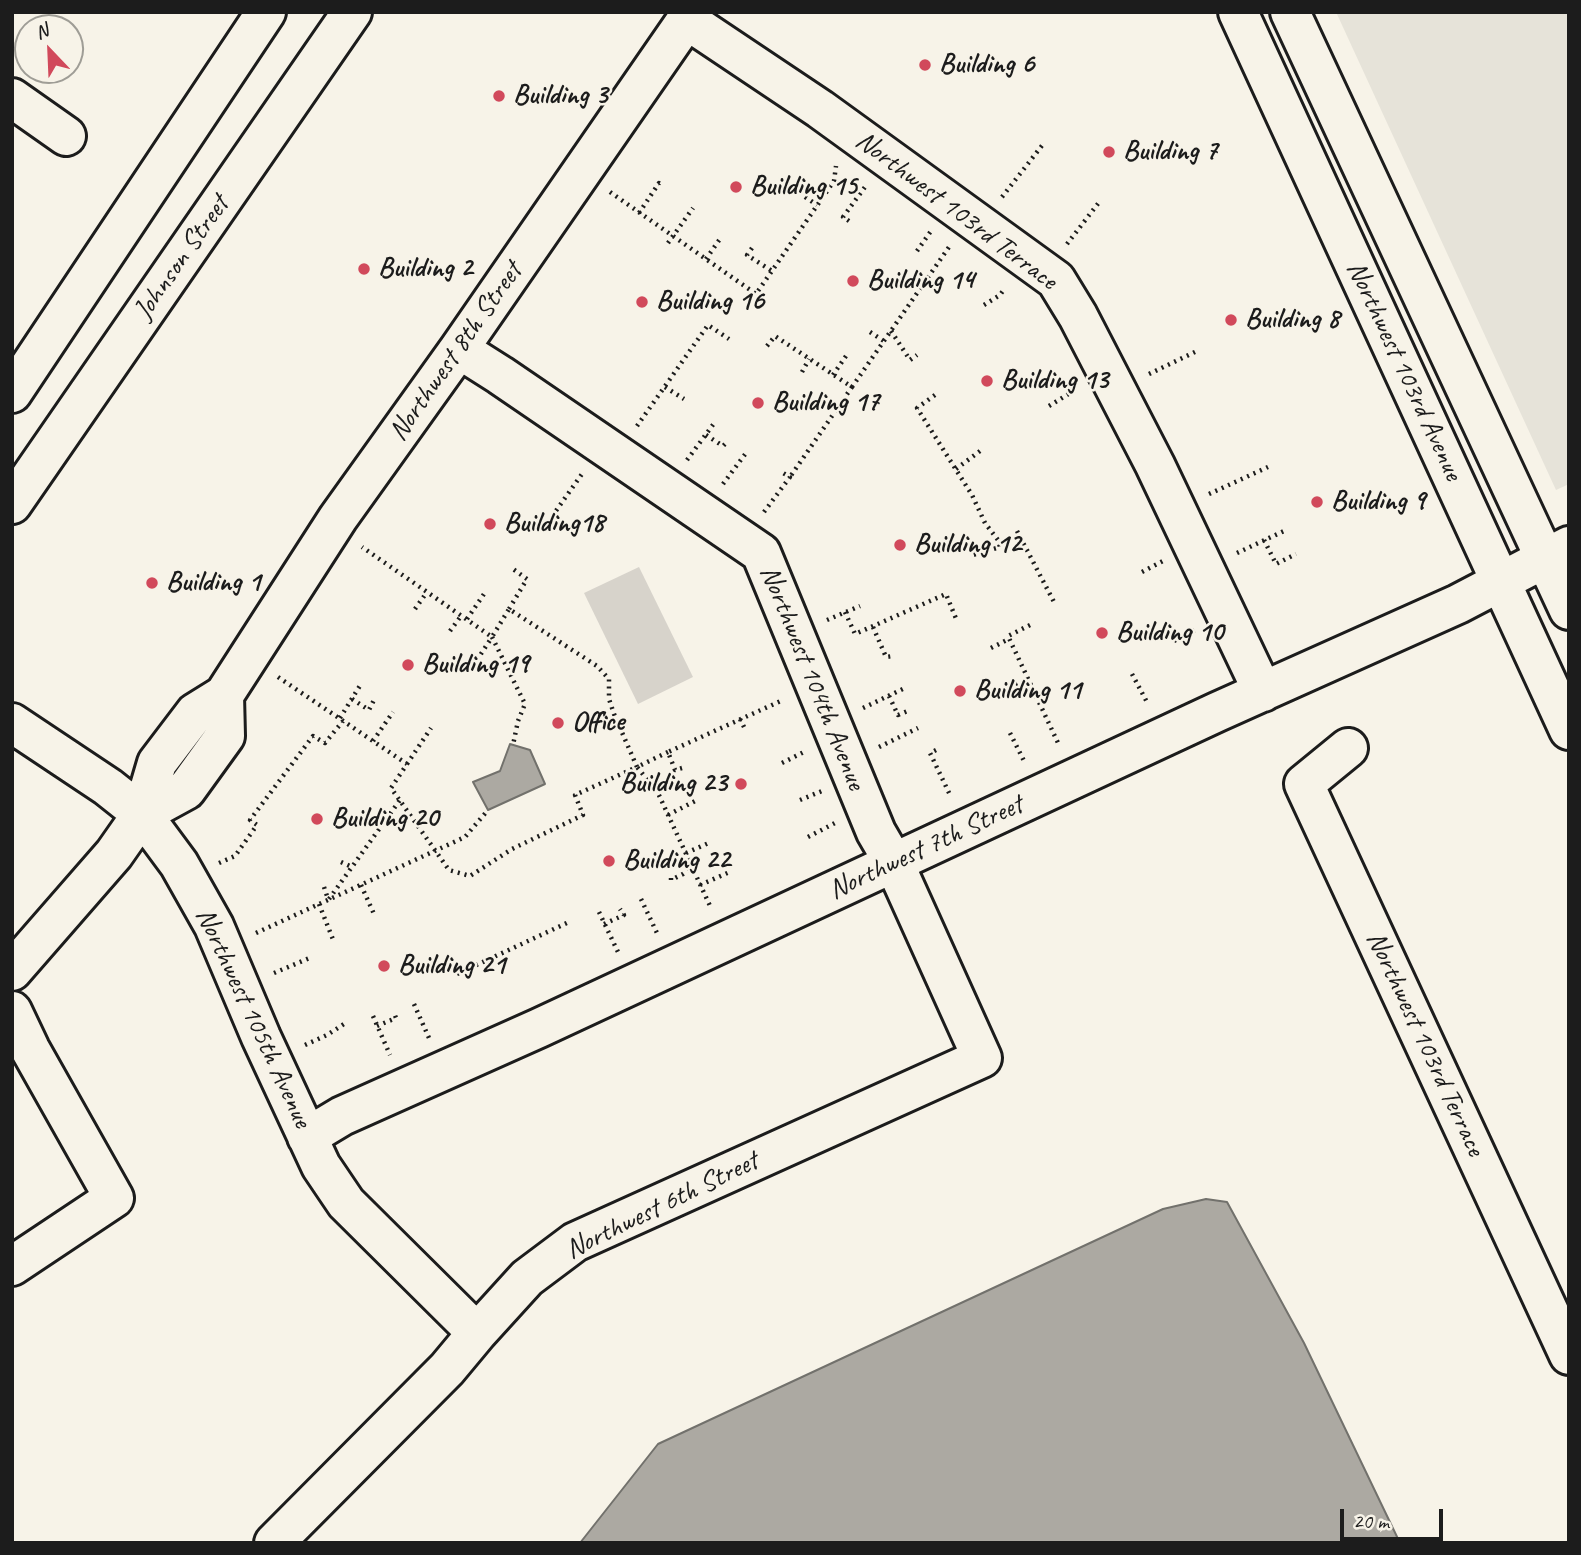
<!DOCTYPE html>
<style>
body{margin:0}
#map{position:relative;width:1581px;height:1555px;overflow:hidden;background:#f7f3e8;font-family:Caveat,sans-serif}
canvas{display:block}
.frame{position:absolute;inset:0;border:14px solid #1c1c1c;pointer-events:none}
.north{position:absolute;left:14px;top:14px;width:70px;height:70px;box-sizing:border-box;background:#f7f3e8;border:2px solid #9f9d96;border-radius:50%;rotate:337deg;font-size:19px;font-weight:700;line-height:28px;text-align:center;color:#1c1c1c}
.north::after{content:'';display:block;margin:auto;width:24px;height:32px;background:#d1495b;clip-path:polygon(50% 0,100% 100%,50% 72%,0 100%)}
.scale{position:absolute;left:1340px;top:1509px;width:103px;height:32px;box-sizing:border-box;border:4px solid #1c1c1c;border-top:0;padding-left:9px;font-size:21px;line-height:24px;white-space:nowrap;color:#1c1c1c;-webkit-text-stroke:5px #f7f3e8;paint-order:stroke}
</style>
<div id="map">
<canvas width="1581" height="1555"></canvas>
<div class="frame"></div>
<div class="north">N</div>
<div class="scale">20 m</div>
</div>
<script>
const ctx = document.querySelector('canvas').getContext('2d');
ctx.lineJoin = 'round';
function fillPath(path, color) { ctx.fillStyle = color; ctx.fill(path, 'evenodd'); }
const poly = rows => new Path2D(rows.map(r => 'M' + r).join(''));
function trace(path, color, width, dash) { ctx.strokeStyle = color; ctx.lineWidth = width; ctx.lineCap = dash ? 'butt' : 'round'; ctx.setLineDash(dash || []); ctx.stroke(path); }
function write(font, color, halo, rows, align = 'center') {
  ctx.font = font + ' Caveat,sans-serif'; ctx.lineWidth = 5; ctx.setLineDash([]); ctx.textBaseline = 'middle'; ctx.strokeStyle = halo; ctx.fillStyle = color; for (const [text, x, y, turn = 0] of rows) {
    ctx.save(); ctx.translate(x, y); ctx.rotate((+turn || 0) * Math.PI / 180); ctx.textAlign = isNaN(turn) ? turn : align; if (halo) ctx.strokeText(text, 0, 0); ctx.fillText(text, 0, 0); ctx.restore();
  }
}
fillPath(poly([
 [1336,12,1569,12,1569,484,1556,490]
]), '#e6e3d9');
fillPath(poly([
 [639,567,693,677,638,704,584,593]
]), '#d7d3cb');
const water = poly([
 [510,744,530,750,545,784,488,810,473,782,500,771,510,744],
 [1206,1199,1227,1202,1304,1343,1400,1543,580,1543,658,1444,1163,1209,1206,1199]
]);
fillPath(water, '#aca9a2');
trace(water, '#72716c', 2);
const minor = poly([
 [1238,12,1569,730],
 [1290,12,1569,610],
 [687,20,820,109,1056,280,1078,316,1155,465,1263,692],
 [12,98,66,136],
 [12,393,266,12],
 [12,504,352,12],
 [12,723,108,787,142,814,179,864,214,926,261,1037,321,1166,346,1203,477,1333],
 [1348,748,1304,784,1569,1355],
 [142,814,186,790,225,736,224,695],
 [12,971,114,854,142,814,157,763,195,713,224,695,338,518,459,349,692,12],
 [12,1011,30,1049,114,1198,12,1266],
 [307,1137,342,1116,539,1028,1217,712,1458,604,1569,546],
 [274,1543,447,1369,477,1333,527,1278,575,1242,982,1058,894,863,876,832,761,553,500,375,459,349]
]);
trace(minor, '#1c1c1c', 44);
trace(poly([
 [610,192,756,294,834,181,836,166],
 [805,197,817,205],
 [1002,197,1044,143],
 [639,213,659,183,664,185],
 [849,221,843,217,865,187],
 [668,243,693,208],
 [1067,244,1100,201],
 [752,248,747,255,772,271],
 [917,251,931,231],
 [706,259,722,236],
 [984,305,1000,295,1005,288],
 [891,331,910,360,917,355],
 [870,332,884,341],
 [767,346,775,336,852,387,790,477],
 [802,372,809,359],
 [1149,374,1197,351],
 [833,375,848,353],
 [665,387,684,399],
 [852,387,949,247],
 [935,395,917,408,972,495,985,523,998,540,1000,547,973,555],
 [1049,406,1075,390],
 [637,426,708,325,729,339],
 [706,435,723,446,728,441],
 [687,460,715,422],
 [956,469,980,451],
 [723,484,746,453],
 [1209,494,1268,467],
 [764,512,790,477,783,473],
 [548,522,582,474],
 [1017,531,1054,602],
 [1264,540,1276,564,1296,554],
 [1237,553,1284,531],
 [1142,572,1163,561],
 [415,609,427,592],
 [509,609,527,579,513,569],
 [845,612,855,634,946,594,957,621],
 [467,619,486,591],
 [827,620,860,606],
 [1030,625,1008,636,1059,745],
 [873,627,886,657,893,656],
 [450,631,461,616],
 [492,637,525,704,518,721,513,745],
 [1174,641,1195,630],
 [991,648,1009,639],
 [477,660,492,637],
 [1132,674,1148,704],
 [278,677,407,764,391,788,449,870,470,876,512,849,583,815,575,795,637,767,614,714,609,699,609,679,597,666,509,609,492,637,362,547],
 [1009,687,1028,679],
 [889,696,898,715,910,710],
 [352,699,369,710,374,700],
 [863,708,907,687],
 [340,718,361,684],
 [740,719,746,731],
 [1010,733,1025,763],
 [373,741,393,712],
 [879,747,918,728],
 [936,750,930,753,951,797],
 [668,752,637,767,658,793,711,908],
 [782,763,806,751],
 [407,764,431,728],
 [682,768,675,770,668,752,783,700],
 [800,800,822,791],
 [668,815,697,800],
 [808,837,835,823],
 [686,853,711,842],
 [341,862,352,867],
 [219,863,235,856,257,825,250,820,313,736,325,743,343,721],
 [671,878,671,880,683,874,692,867],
 [361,885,374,914],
 [700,885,732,871],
 [324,887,328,899],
 [329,899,400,800],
 [641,899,657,933],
 [319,904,334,942],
 [599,912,618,952],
 [604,924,624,915,620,909],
 [256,933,465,837,488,810],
 [274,973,312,957],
 [457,974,569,922],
 [414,1004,429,1038],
 [373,1016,390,1055],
 [377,1026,396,1018,394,1013],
 [305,1045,327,1035,344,1024]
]), '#1c1c1c', 4.5, [2, 5]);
trace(minor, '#f7f3e8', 38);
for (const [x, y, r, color] of [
 [925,65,7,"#d1495b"],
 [499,96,7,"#d1495b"],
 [1109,152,7,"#d1495b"],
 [736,187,7,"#d1495b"],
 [364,269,7,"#d1495b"],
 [853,281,7,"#d1495b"],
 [642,302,7,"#d1495b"],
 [1231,320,7,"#d1495b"],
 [987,381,7,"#d1495b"],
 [758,403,7,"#d1495b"],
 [1317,502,7,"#d1495b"],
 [490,524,7,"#d1495b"],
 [900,545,7,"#d1495b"],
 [152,583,7,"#d1495b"],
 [1102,633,7,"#d1495b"],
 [408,665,7,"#d1495b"],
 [960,691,7,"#d1495b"],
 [558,723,7,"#d1495b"],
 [741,784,7,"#d1495b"],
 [317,819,7,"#d1495b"],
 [609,861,7,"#d1495b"],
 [384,966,7,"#d1495b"]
]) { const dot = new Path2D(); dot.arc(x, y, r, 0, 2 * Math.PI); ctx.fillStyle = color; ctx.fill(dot); trace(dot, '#f7f3e8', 2.5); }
write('bold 28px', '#1c1c1c', '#f7f3e8', [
 ["Building 6",939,65],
 ["Building 3",513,96],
 ["Building 7",1123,152],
 ["Building 15",750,187],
 ["Building 2",378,269],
 ["Building 14",867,281],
 ["Building 16",656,302],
 ["Building 8",1245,320],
 ["Building 13",1001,381],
 ["Building 17",772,403],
 ["Building 9",1331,502],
 ["Building18",504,524],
 ["Building 12",914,545],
 ["Building 1",166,583],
 ["Building 10",1116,633],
 ["Building 19",422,665],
 ["Building 11",974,691],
 ["Office",572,723],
 ["Building 23",727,784,"right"],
 ["Building 20",331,819],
 ["Building 22",623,861],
 ["Building 21",398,966]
], 'left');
write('28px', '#1c1c1c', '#f7f3e8', [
 ["Northwest 103rd Terrace",956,211,37],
 ["Johnson Street",182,258,-55],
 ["Northwest 8th Street",456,352,-55],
 ["Northwest 103rd Avenue",1404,371,65],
 ["Northwest 104th Avenue",812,678,68],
 ["Northwest 7th Street",926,848,-25],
 ["Northwest 105th Avenue",253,1018,65],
 ["Northwest 103rd Terrace",1425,1044,65],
 ["Northwest 6th Street",662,1206,-26]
]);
</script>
